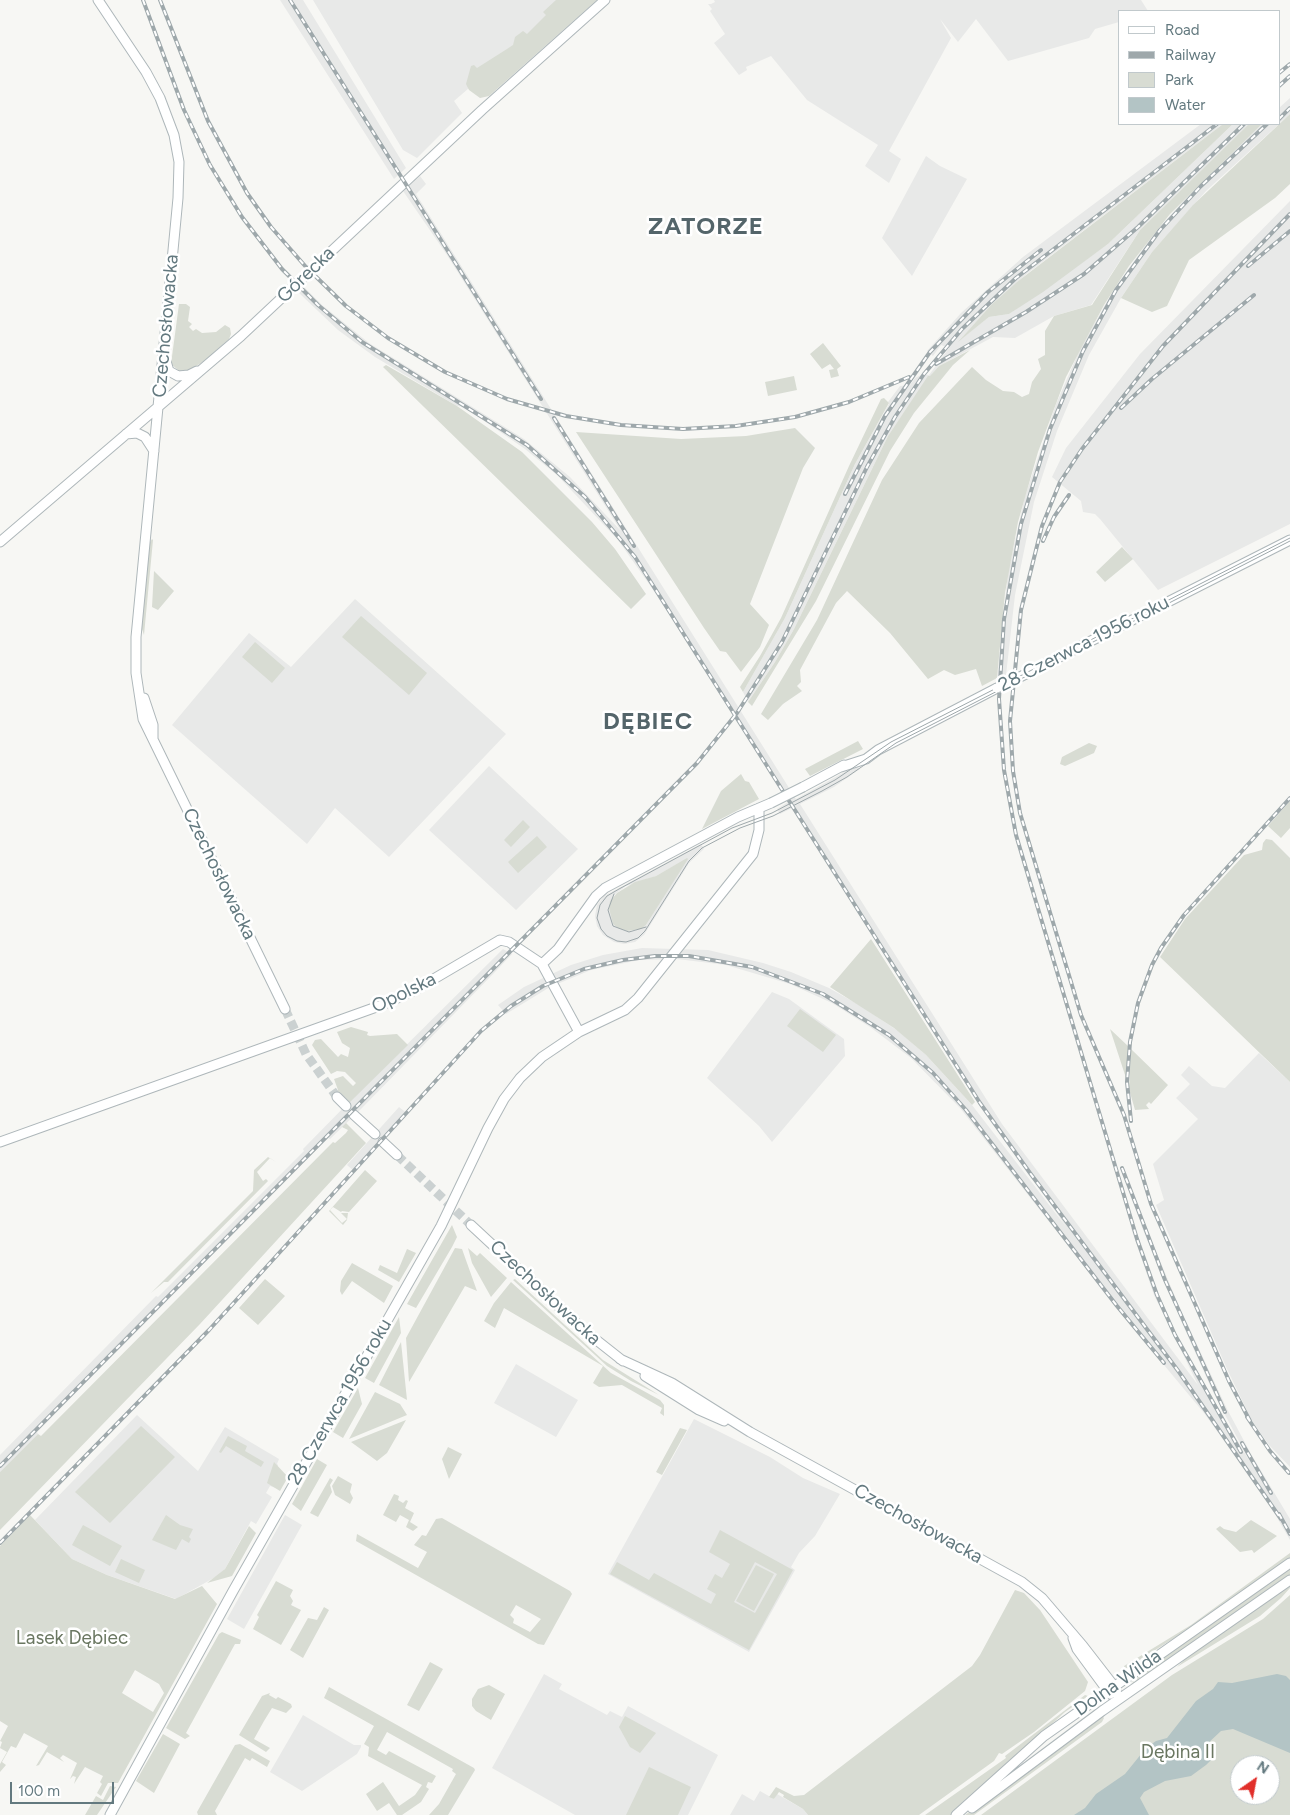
<!DOCTYPE html>
<meta charset="utf-8">
<style>
body{margin:0}
#map{position:relative;width:1290px;height:1815px;overflow:hidden;background:#f7f7f4;font-family:Figtree,sans-serif}
canvas{display:block}
.legend{position:absolute;left:1118px;top:10px;width:162px;height:115px;box-sizing:border-box;background:#fff;border:1px solid #c1c9cc;margin:0;padding:6px 9px;list-style:none;font-size:15px;color:#63797f}
.legend li{display:flex;align-items:center;gap:10px;height:25px}
.legend b{width:25px;border:1px solid #c1c9cc}
.north{position:absolute;left:1230px;top:1755px;width:50px;height:50px;box-sizing:border-box;background:#fff;border:1px solid #c1c9cc;border-radius:50%;rotate:33deg;font-size:14px;font-weight:700;line-height:20px;text-align:center;color:#63797f}
.north::after{content:'';display:block;margin:auto;width:18px;height:22px;background:#e12f2a;clip-path:polygon(50% 0,100% 100%,50% 72%,0 100%)}
.scale{position:absolute;left:10px;top:1782px;width:104px;height:22px;box-sizing:border-box;border:2px solid #63797f;border-top:0;padding-left:6px;font-size:15px;line-height:18px;white-space:nowrap;color:#63797f;-webkit-text-stroke:4px #fff;paint-order:stroke}
</style>
<div id="map">
<canvas width="1290" height="1815"></canvas>
<ul class="legend">
<li><b style="height:6px;background:#fff"></b>Road</li>
<li><b style="height:6px;background:#9ea8ab"></b>Railway</li>
<li><b style="height:14px;background:#d8dcd3"></b>Park</li>
<li><b style="height:14px;background:#b3c4c5"></b>Water</li>
</ul>
<div class="north">N</div>
<div class="scale">100 m</div>
</div>
<script>
const ctx = document.querySelector('canvas').getContext('2d');
ctx.lineJoin = 'round';
function fillPath(path, color) { ctx.fillStyle = color; ctx.fill(path, 'evenodd'); }
const poly = rows => new Path2D(rows.map(r => 'M' + r).join(''));
function trace(path, color, width, dash) { ctx.strokeStyle = color; ctx.lineWidth = width; ctx.lineCap = dash ? 'butt' : 'round'; ctx.setLineDash(dash || []); ctx.stroke(path); }
function write(font, color, halo, rows, align = 'center') {
  ctx.font = font + ' Figtree,sans-serif'; ctx.lineWidth = 5; ctx.setLineDash([]); ctx.textBaseline = 'middle'; ctx.strokeStyle = halo; ctx.fillStyle = color; for (const [text, x, y, turn = 0] of rows) {
    ctx.save(); ctx.translate(x, y); ctx.rotate((+turn || 0) * Math.PI / 180); ctx.textAlign = isNaN(turn) ? turn : align; if (halo) ctx.strokeText(text, 0, 0); ctx.fillText(text, 0, 0); ctx.restore();
  }
}
fillPath(poly([
 [280,0,303,0,311,13,406,168,394,179],
 [313,0,563,0,533,33,454,101,462,113,417,158,403,150],
 [714,0,1141,0,1148,11,1119,11,1119,22,1095,29,1089,38,1008,61,976,19,958,42,940,19,951,38,889,151,901,159,889,183,865,166,878,145,807,100,771,56,746,67,747,70,739,75,714,43,725,34,710,11,712,9,708,4,711,4,715,2],
 [1290,98,1290,114,1206,191,1152,252,1121,298,1089,355,1057,431,1034,502,1015,595,1006,675,997,680,1008,572,1025,496,1056,404,1080,349,1114,289,1154,233,1199,184,1262,124,1279,124,1279,108],
 [1201,124,1223,124,1028,273,991,305,961,339,989,317,1009,314,1108,244,1233,124,1250,124,1140,230,1091,305,1054,316,1015,338,993,337,939,366,923,385,888,436,794,629,775,662,748,702,743,692,785,618,855,464,889,404,888,402,900,386,910,385,915,378,923,374,929,375,949,348,941,345,933,356,927,351,961,313,1023,257],
 [926,156,940,166,967,179,912,276,882,238],
 [420,176,426,184,416,194,796,799,855,766,860,769,867,764,834,787,800,804,1002,1124,1198,1385,1154,1295,1131,1228,1135,1227,1152,1279,1180,1342,1250,1462,1213,1392,1182,1323,1141,1225,1144,1223,1179,1306,1227,1409,1251,1454,1290,1519,1290,1540,1268,1502,1204,1413,1119,1311,960,1108,911,1058,870,1027,832,1003,790,984,726,965,677,959,639,960,591,970,550,987,506,1014,498,1005,524,987,571,965,603,955,642,948,708,950,763,963,791,972,829,988,861,1006,898,1031,926,1055,972,1105,1067,1228,961,1077,792,808,780,814,777,809,788,802,654,591,618,540,557,475,525,449,464,407,457,406,375,357,338,330,298,292,302,285,322,305,369,343,524,439,570,477,621,531,447,255,403,191],
 [1290,201,1290,524,1158,590,1100,519,1095,514,1083,512,1081,501,1052,477,1066,448,1140,354],
 [355,599,506,734,389,857,335,808,307,844,172,725,249,633,291,667],
 [489,766,578,849,516,910,429,830],
 [701,844,704,849,689,863,644,935,635,942,624,944,614,942,603,935,597,926,595,916,597,905,604,896],
 [687,859,646,925,634,931,624,930,609,908,614,895,626,886,656,876],
 [503,949,512,954,495,972,361,1109,330,1139,328,1138,37,1432,38,1434,0,1472,0,1455,156,1296,158,1297,304,1151,303,1149,351,1100],
 [772,992,789,999,844,1039,845,1056,772,1142,759,1126,707,1078],
 [1259,1053,1290,1082,1290,1467,1269,1445,1252,1421,1227,1369,1156,1205,1164,1200,1153,1164,1198,1119,1176,1098,1190,1084,1181,1075,1189,1066,1212,1086,1225,1088],
 [399,1107,408,1114,355,1172,347,1165],
 [516,1364,578,1400,556,1437,494,1403],
 [137,1415,198,1471,225,1427,279,1459,277,1464,278,1465,276,1488,270,1486,266,1493,272,1497,256,1524,251,1521,225,1569,221,1574,176,1599,107,1575,72,1559,35,1520],
 [694,1419,770,1457,803,1478,840,1494,815,1536,799,1553,791,1567,795,1570,749,1652,608,1574],
 [285,1515,302,1525,244,1629,227,1619],
 [544,1674,562,1684,559,1689,607,1715,610,1711,622,1717,628,1706,718,1755,688,1815,575,1815,492,1768],
 [303,1715,354,1745,361,1745,361,1747,357,1754,302,1791,270,1772],
 [760,1791,774,1799,777,1794,803,1809,808,1815,730,1815,742,1794,754,1801]
]), '#e8e9e8');
fillPath(poly([
 [556,0,597,0,489,96,480,98,469,90,466,84,471,66,474,65,477,68,507,49,513,45,515,37,523,31,527,34,546,15,543,12],
 [1290,114,1290,184,1275,198,1189,260,1167,306,1152,312,1121,298,1152,252,1193,205],
 [1223,124,1233,124,1108,244,1043,292,1009,314,989,317,958,342,991,305,1017,282],
 [1249,124,1262,124,1170,214,1129,266,1104,305,1066,377,1038,452,1018,522,1005,593,997,678,982,686,976,669,955,675,944,670,928,679,890,633,847,591,836,603,800,670,801,682,797,686,802,691,783,704,768,720,761,714,817,620,882,480,919,423,972,367,986,380,1003,391,1014,392,1022,397,1029,394,1032,382,1041,369,1038,359,1045,355,1045,331,1054,316,1092,305,1140,230],
 [179,304,186,304,190,307,188,321,192,324,189,327,193,331,196,329,202,333,216,332,225,325,230,328,231,334,229,339,206,360,186,372,177,373,178,370,171,364],
 [823,343,841,366,837,369,839,376,831,378,829,370,834,369,830,364,822,369,810,354],
 [970,350,953,365,914,413,890,451,816,601,752,706,748,702,775,662,794,629,888,436,928,376,930,376,939,366],
 [386,365,457,406,522,452,592,522,615,549,646,594,631,609,383,367],
 [794,376,797,390,768,396,765,382],
 [884,398,889,403,855,464,785,618,743,692,740,687,760,656,781,618,849,466,881,399],
 [795,428,815,448,803,468,750,604,769,625,760,647,741,672,726,652,720,651,704,628,576,432,681,439,746,436],
 [152,539,153,540,144,635,141,626,149,544],
 [1122,547,1133,559,1105,582,1096,572],
 [154,571,174,591,158,610,152,607],
 [361,616,427,673,409,695,342,637],
 [255,642,285,668,272,683,242,657],
 [858,741,863,749,810,776,805,769],
 [1089,743,1097,746,1094,753,1065,766,1060,764,1062,757],
 [741,774,745,781,749,782,759,799,702,829,721,791],
 [1290,801,1290,828,1281,838,1268,826],
 [523,820,530,827,511,847,504,840],
 [537,836,547,847,518,873,508,862],
 [1266,839,1272,840,1290,858,1290,1082,1160,957,1185,919,1244,855,1262,850,1263,843],
 [687,858,688,859,646,925,641,929,627,931,618,928,613,924,609,908,610,901,617,893,635,882,656,876],
 [871,939,975,1102,972,1105,926,1055,894,1028,830,987],
 [800,1009,836,1035,823,1052,787,1026],
 [351,1027,368,1032,367,1035,370,1036,397,1034,408,1045,349,1103,341,1094,336,1098,338,1090,334,1079,343,1076,353,1086,356,1083,345,1072,337,1071,331,1074,312,1045,315,1040,321,1039,338,1057,341,1054,348,1057,350,1048,342,1043,337,1032],
 [1110,1029,1128,1046,1126,1078],
 [1131,1049,1168,1085,1151,1104,1149,1102,1146,1105,1149,1109,1135,1110,1129,1089],
 [346,1123,366,1143,200,1324,0,1530,0,1472,38,1434,41,1436,333,1142,335,1143,346,1133,348,1130,342,1127],
 [268,1157,276,1162,270,1158,257,1172,263,1181,266,1179,268,1181,168,1282,164,1282,151,1293,253,1191,254,1170],
 [365,1170,377,1181,349,1212,342,1211,341,1212,333,1207,330,1210,342,1223,347,1219,341,1213,348,1213,347,1220,343,1225,329,1211],
 [452,1225,457,1237,452,1247,416,1308,407,1304],
 [455,1248,462,1249,477,1291,465,1286,409,1382,406,1338],
 [468,1248,477,1256,480,1253,507,1278,491,1297,472,1263],
 [407,1249,416,1253,399,1282,378,1270,380,1265,397,1273],
 [352,1263,393,1286,384,1303,352,1281,342,1295,340,1291,341,1281],
 [265,1279,285,1296,258,1325,239,1308],
 [515,1279,603,1360,659,1395,631,1381,607,1366,513,1280],
 [511,1282,611,1373,660,1400,664,1405,664,1416,660,1413,662,1408,622,1385,599,1387,593,1383,603,1366,504,1308,495,1328,484,1321,494,1303],
 [399,1317,401,1333,374,1383,365,1378],
 [401,1342,407,1400,379,1385],
 [358,1388,362,1404,343,1438,333,1432],
 [375,1392,400,1404,407,1415,349,1439],
 [406,1420,387,1453,377,1461,351,1442],
 [141,1426,175,1457,110,1523,75,1492],
 [680,1428,687,1430,662,1475,656,1472],
 [228,1436,247,1446,245,1451,264,1462,261,1467,226,1446,221,1453,219,1452],
 [448,1447,462,1454,449,1479,442,1459],
 [317,1459,327,1465,301,1511,292,1504],
 [274,1462,288,1477,280,1491,267,1483],
 [338,1476,352,1484,350,1492,353,1498,350,1504,335,1495,332,1486],
 [330,1478,333,1480,330,1485,332,1492,318,1517,310,1513],
 [394,1494,399,1496,398,1500,403,1503,406,1500,408,1501,405,1508,414,1513,410,1522,418,1527,413,1531,406,1527,409,1520,400,1515,396,1522,383,1515],
 [30,1515,72,1559,107,1575,175,1599,202,1586,217,1604,118,1783,108,1783,101,1796,97,1793,102,1784,100,1782,103,1776,85,1767,74,1784,76,1777,73,1776,70,1779,77,1763,63,1755,60,1758,64,1762,47,1752,39,1765,36,1766,48,1746,24,1733,16,1748,11,1746,2,1762,6,1765,0,1772,0,1764,7,1752,0,1748,2,1742,0,1741,8,1726,0,1721,0,1546],
 [135,1670,159,1684,164,1693,153,1712,122,1693],
 [166,1515,180,1525,193,1529,189,1537,191,1539,189,1543,182,1539,176,1550,152,1540],
 [442,1518,570,1591,572,1594,544,1645,538,1644,356,1541,357,1534,418,1568,427,1552,414,1545,422,1535,426,1536,436,1519],
 [516,1605,541,1619,530,1632,513,1623,514,1619,510,1615],
 [1251,1520,1277,1536,1254,1553,1252,1550,1240,1552,1216,1529,1220,1526,1224,1529,1236,1532],
 [83,1525,122,1546,110,1566,72,1545],
 [249,1526,256,1533,232,1576,207,1583,225,1569],
 [720,1530,793,1570,749,1650,610,1574,617,1562,649,1580,654,1573,711,1604,716,1594,707,1589,715,1574,722,1578,730,1564,709,1552],
 [755,1562,777,1574,755,1613,734,1602],
 [1290,1553,1290,1559,1193,1626,1124,1670,1124,1666,1191,1625],
 [121,1559,145,1570,139,1583,115,1572],
 [756,1565,774,1574,754,1611,736,1601],
 [1290,1568,1290,1575,1134,1684,1130,1679],
 [276,1581,293,1590,290,1596,293,1601,291,1605,301,1610,281,1645,253,1629,259,1617,257,1615],
 [1290,1584,1290,1588,1281,1598,1260,1616,1177,1667,1190,1654],
 [1015,1590,1024,1593,1040,1610,1088,1682,1085,1691,1034,1732,1002,1754,999,1753,994,1761,919,1815,808,1815,803,1809,783,1797,784,1795,779,1792,774,1799,769,1797,776,1787,794,1796,804,1795,972,1666,980,1655],
 [1290,1595,1290,1815,981,1815,1172,1675,1263,1619],
 [1240,1765,1270,1765,1270,1795,1240,1795],
 [324,1607,329,1610,303,1658,290,1650,308,1618,317,1620],
 [222,1632,241,1640,240,1644,235,1644,186,1733,190,1736,185,1739,166,1728,219,1634],
 [430,1662,443,1669,419,1711,407,1705],
 [489,1685,505,1694,491,1720,476,1711,472,1706,472,1699,478,1689],
 [329,1687,474,1768,475,1770,448,1815,429,1815,439,1804,456,1774,452,1771,453,1769,387,1732,377,1750,386,1755,389,1751,436,1776,432,1783,428,1782,426,1787,429,1789,421,1802,402,1815,397,1815,389,1803,377,1811,366,1794,383,1782,399,1806,415,1795,422,1785,368,1756,369,1747,364,1744,374,1726,324,1698],
 [270,1693,269,1695,276,1699,278,1697,291,1704,292,1707,286,1713,272,1708,264,1721,254,1739,270,1748,266,1752,239,1735,262,1696],
 [1085,1695,1088,1696,1065,1712,952,1815,925,1815,1006,1758,1005,1756],
 [1102,1715,1104,1718,1102,1722,974,1815,965,1815],
 [625,1716,656,1733,640,1753,630,1747,619,1727],
 [163,1734,180,1744,154,1793,136,1781],
 [240,1744,270,1761,267,1767,252,1758,250,1761,245,1758,215,1811,217,1815,198,1815,197,1812,235,1745],
 [649,1767,691,1787,678,1815,626,1815],
 [110,1786,116,1787,97,1815,85,1815,96,1796,103,1800]
]), '#d8dcd3');
fillPath(poly([
 [1277,1674,1286,1676,1290,1680,1290,1753,1233,1729,1221,1731,1206,1745,1205,1747,1211,1749,1213,1754,1212,1759,1206,1765,1191,1776,1165,1781,1144,1792,1140,1798,1149,1815,1074,1815,1085,1808,1096,1794,1125,1774,1146,1748,1156,1741,1167,1738,1196,1701,1213,1689,1218,1682,1232,1683]
]), '#b3c4c5');
trace(poly([
 [285,1009,306,1054,337,1097],
 [397,1155,471,1225]
]), '#cbd1d1', 9, [9, 4.5]);
const secondary = poly([
 [98,0,146,72,160,98,174,135,179,162,178,198,136,637,136,673,143,719,285,1009],
 [165,358,169,371,178,376,189,375,197,371],
 [126,434,137,433,145,437,154,451],
 [0,542,241,336,482,110,605,0],
 [1016,679,1290,540],
 [144,698,153,725,153,738],
 [841,767,866,759,878,750,997,688],
 [803,787,844,765],
 [542,964,558,949,596,896,605,888,738,817,771,803],
 [337,1097,346,1106],
 [354,1115,375,1134],
 [0,1142,382,1005,415,990,500,940,509,942,542,964,579,1032],
 [383,1142,397,1155],
 [471,1225,585,1331,623,1361],
 [620,1359,672,1383,750,1432,1022,1582,1042,1598,1083,1646,1114,1686,1119,1699],
 [645,1376,699,1410,724,1421],
 [1073,1638,1077,1649,1110,1694],
 [972,1808,1102,1711,1290,1580],
 [110,1815,233,1591,441,1226,488,1128,504,1099,520,1078,542,1057,579,1032,625,1010,638,998,753,854,759,830,759,808],
 [956,1815,1044,1736,1290,1563]
]);
trace(secondary, '#aeb7ba', 11);
trace(secondary, '#fff', 9);
trace(poly([
 [1290,538,891,742,835,780,772,813,732,828,619,889,607,896,600,905,597,918,601,929,607,936,617,941,626,942,638,938,645,931,689,861,702,848,740,828,773,816,822,791,847,777,896,743,1290,541],
 [614,894,608,910,613,926,629,932,646,927]
]), '#9ea8ab', 1);
const rail = poly([
 [143,0,184,110,210,165,242,217,282,269,318,305,362,342,527,445,585,497,635,557,980,1103,1030,1173,1179,1372,1281,1519],
 [160,0,208,121,247,193,271,227,306,267,346,306,388,338,445,372,507,399,566,416,621,425,683,429,736,426,795,417,849,402,909,377],
 [290,0,541,399],
 [1279,73,1290,64],
 [1279,86,1290,76],
 [1279,119,1290,108],
 [1248,266,1290,231],
 [936,364,1026,312,1084,274,1138,227,1244,124],
 [1121,408,1152,379,1254,295],
 [554,418,634,546],
 [845,494,885,416,930,352,988,292,1041,250],
 [1043,541,1054,517,1069,495],
 [1131,1121,1127,1082,1130,1042,1138,1003,1152,965,1161,948,1184,915,1290,798],
 [1122,1168,1165,1280,1225,1412],
 [1247,1417,1270,1451,1289,1473],
 [1250,1421,1229,1381,1151,1204,1124,1115,1081,1015,1020,813,1013,771,1010,721,1021,610,1042,526,1060,482,1082,449,1163,346,1290,214],
 [1242,1443,1271,1493],
 [1241,1452,1175,1335,1157,1295,1137,1239,1016,835,1004,770,999,699,1004,619,1021,524,1050,429,1083,351,1116,290,1160,230,1201,186,1267,124],
 [0,1466,697,763,737,713,782,642,867,467,895,417,924,374,962,329,1016,278,1217,124],
 [1279,1514,1290,1534],
 [0,1543,209,1330,481,1031,511,1006,543,986,584,969,623,960,655,956,689,956,752,967,823,994,889,1035,933,1073,966,1110,1117,1306,1164,1363]
]);
trace(rail, '#9ea8ab', 4);
trace(rail, '#fff', 2, [5.5]);
const secondaryBridge = poly([
 [997,688,1016,679],
 [771,803,803,787]
]);
trace(secondaryBridge, '#aeb7ba', 11, []);
trace(secondaryBridge, '#fff', 9);
write('19px', '#63797f', '#fff', [
 ["Górecka",306,275,-44],
 ["Czechosłowacka",166,326,-85],
 ["28 Czerwca 1956 roku",1084,644,-27],
 ["Czechosłowacka",219,874,64],
 ["Opolska",404,993,-26],
 ["Czechosłowacka",545,1293,43],
 ["28 Czerwca 1956 roku",340,1402,-60],
 ["Czechosłowacka",918,1524,29],
 ["Dolna Wilda",1118,1683,-35]
]);
write('19px', '#6a7761', '#fff', [
 ["Lasek Dębiec",72,1638],
 ["Dębina II",1178,1752]
]);
ctx.letterSpacing = '1px';
write('bold 24px', '#54656a', '#fff', [
 ["ZATORZE",706,227],
 ["DĘBIEC",648,722]
]);
ctx.letterSpacing = '0px';
</script>
